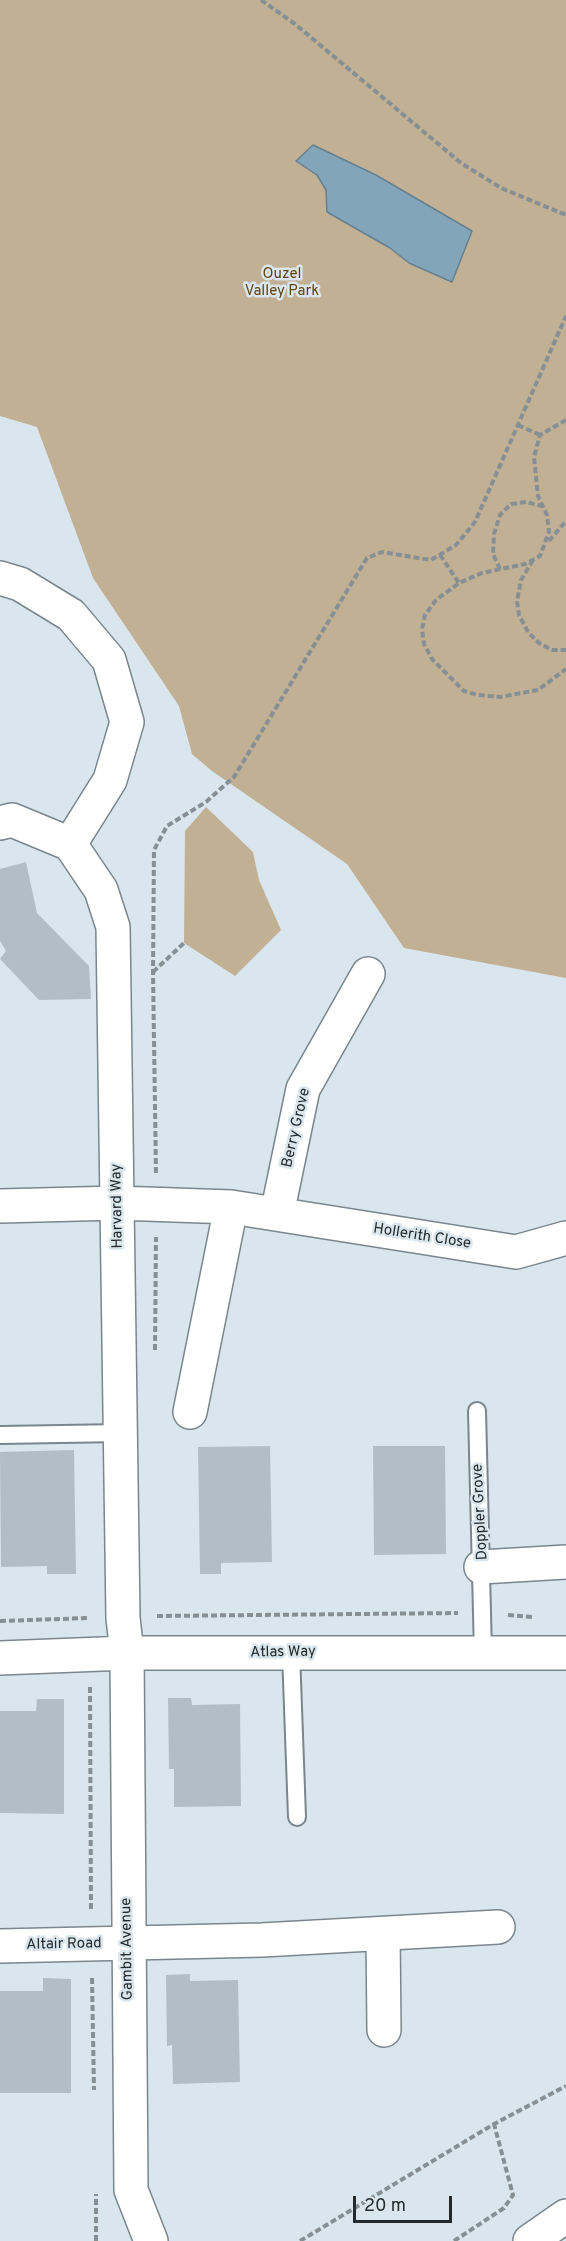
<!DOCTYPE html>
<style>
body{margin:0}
#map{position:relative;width:566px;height:2241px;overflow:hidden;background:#d9e6ed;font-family:Overpass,sans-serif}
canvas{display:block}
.scale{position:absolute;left:353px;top:2196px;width:99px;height:27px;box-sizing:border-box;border:3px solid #24292c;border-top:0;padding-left:8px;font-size:18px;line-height:21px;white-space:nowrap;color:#24292c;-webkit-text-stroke:4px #d9e6ed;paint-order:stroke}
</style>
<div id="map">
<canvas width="566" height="2241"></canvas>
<div class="scale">20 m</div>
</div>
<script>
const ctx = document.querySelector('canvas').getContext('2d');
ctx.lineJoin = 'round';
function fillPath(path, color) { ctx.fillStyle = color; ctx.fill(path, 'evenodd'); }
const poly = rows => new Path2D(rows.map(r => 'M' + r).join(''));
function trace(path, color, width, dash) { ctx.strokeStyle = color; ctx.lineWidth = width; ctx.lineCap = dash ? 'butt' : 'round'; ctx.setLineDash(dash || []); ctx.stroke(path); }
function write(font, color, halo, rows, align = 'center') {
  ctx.font = font + ' Overpass,sans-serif'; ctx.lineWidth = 5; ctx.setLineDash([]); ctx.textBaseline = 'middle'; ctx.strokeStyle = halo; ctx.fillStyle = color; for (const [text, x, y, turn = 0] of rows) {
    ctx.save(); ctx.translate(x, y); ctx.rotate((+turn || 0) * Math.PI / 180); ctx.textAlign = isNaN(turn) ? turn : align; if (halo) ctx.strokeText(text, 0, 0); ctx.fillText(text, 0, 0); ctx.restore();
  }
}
fillPath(poly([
 [0,0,566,0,566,978,404,948,347,864,212,771,192,754,179,706,93,578,37,427,0,416],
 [206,807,253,852,259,880,281,930,235,976,184,943,185,831]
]), '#c2b095');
const water = poly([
 [313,145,376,175,472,231,452,282,409,263,390,248,327,212,326,190,317,175,296,161,313,145]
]);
fillPath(water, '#82a5ba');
trace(water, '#66808f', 1.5);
fillPath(poly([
 [26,862,37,913,89,966,91,999,39,1000,0,959,6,951,0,941,0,869],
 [270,1446,272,1562,221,1563,221,1574,200,1574,198,1447],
 [373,1446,445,1446,446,1554,374,1555],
 [74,1450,76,1574,47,1574,47,1566,1,1567,0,1452],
 [168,1698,191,1698,192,1705,240,1704,241,1806,174,1807,174,1769,169,1769],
 [37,1699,64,1699,64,1814,0,1813,0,1711,36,1711],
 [190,1974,190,1981,238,1980,240,2082,173,2084,172,2045,167,2046,166,1975],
 [43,1978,71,1979,71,2093,0,2093,0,1991,43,1991]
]), '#b2bec6');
const service = poly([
 [477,1411,483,1653],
 [0,1435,122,1433],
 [291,1653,297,1817]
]);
const minor = poly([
 [0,578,20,584,71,615,109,660,127,722,110,780,70,844],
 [0,823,12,820,70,844,101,890,113,927,123,1618,127,1653,131,2190,151,2241],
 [0,1206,118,1203,231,1207,516,1252,566,1238],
 [277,1214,303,1089,368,974],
 [190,1412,231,1207],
 [481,1567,566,1562],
 [0,1658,127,1653,566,1653],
 [383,1934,384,2030],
 [0,1946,262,1940,498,1927]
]);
const tertiary = poly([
 [530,2241,566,2216]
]);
trace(service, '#7a868d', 20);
trace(minor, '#7a868d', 36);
trace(tertiary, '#7a868d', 36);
trace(poly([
 [261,0,295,24,461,163,501,188,566,215],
 [566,420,540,435,534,457,538,496,547,515,549,532,540,556,525,564,482,573,459,583,436,600,425,615,422,629,424,644,432,659,464,691,478,695,500,697,538,690,566,669],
 [518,425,540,435],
 [549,541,566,521],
 [440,555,459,583],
 [533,560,521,580,517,601,519,615,528,632,539,643,552,650,566,650],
 [500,569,493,554,494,534,500,515,511,504,526,502,542,506],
 [153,972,184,943],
 [156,1173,153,972,154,850,167,826,206,802,234,777,367,558,382,552,431,560,456,545,475,522,566,316],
 [155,1350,156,1237],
 [508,1615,533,1617],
 [157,1616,458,1613],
 [0,1621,89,1618],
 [90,1687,91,1910],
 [92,1978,94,2090],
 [96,2241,96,2194],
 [300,2241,494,2124,566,2086],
 [454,2241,504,2208,513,2195,494,2124]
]), '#858f94', 4, [6, 3]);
trace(service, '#fff', 16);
trace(minor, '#fff', 33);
trace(tertiary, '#fff', 33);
write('15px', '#62430b', '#d9e6ed', [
 ["Ouzel",282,275],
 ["Valley Park",282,292]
]);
write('15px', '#24292c', '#d9e6ed', [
 ["Berry Grove",297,1128,-77],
 ["Harvard Way",118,1206,-91],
 ["Hollerith Close",422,1237,9],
 ["Doppler Grove",481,1512,-93],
 ["Atlas Way",283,1653,-1],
 ["Altair Road",64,1945,-1],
 ["Gambit Avenue",128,1949,-91]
]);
</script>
